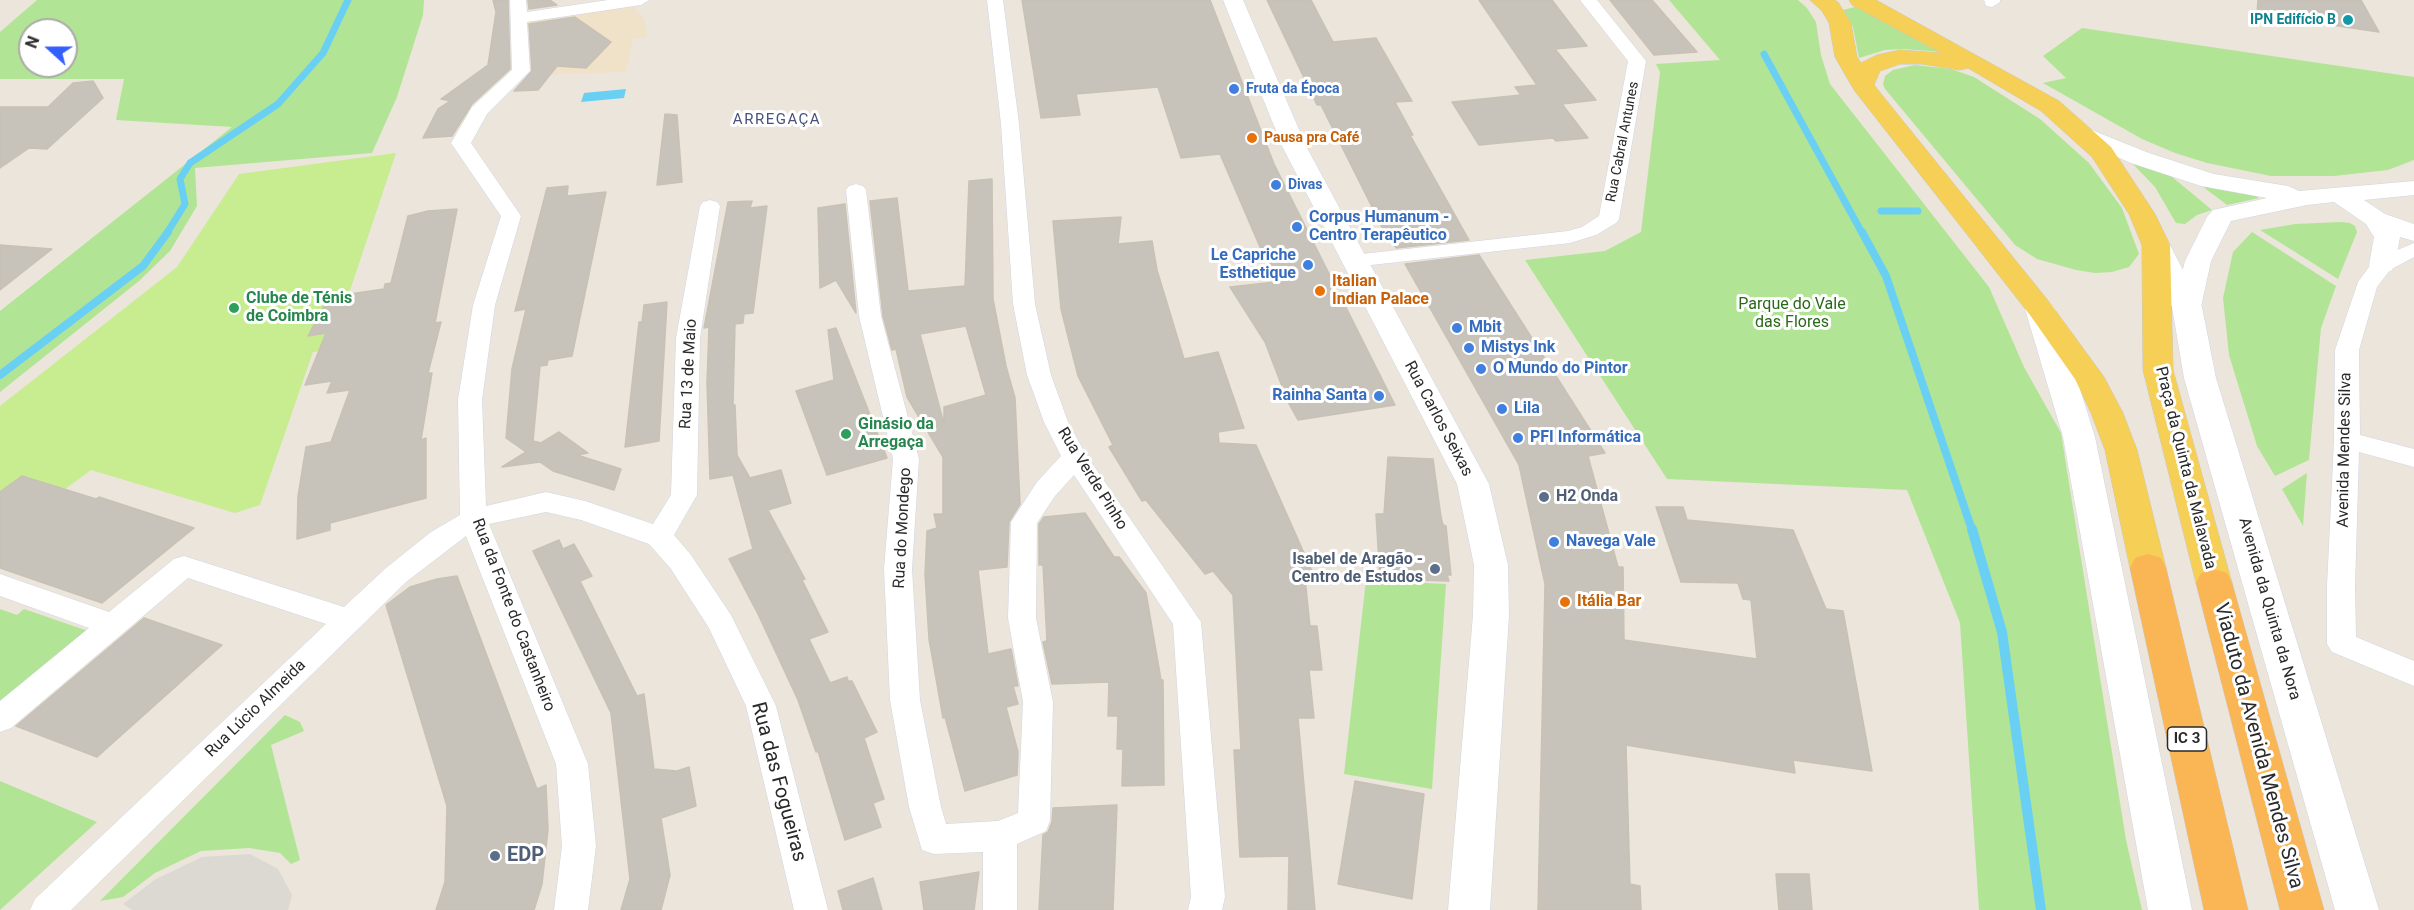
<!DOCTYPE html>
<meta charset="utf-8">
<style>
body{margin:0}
#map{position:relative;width:2414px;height:910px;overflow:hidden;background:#ece5db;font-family:Roboto,sans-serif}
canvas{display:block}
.north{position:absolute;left:18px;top:18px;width:60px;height:60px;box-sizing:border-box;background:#fff;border:2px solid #aaa;border-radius:50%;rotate:291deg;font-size:16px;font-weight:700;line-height:24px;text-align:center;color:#2a2a2a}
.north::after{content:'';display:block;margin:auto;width:21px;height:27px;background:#355eff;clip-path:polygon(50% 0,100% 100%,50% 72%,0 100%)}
</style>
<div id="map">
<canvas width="2414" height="910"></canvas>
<div class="north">N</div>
</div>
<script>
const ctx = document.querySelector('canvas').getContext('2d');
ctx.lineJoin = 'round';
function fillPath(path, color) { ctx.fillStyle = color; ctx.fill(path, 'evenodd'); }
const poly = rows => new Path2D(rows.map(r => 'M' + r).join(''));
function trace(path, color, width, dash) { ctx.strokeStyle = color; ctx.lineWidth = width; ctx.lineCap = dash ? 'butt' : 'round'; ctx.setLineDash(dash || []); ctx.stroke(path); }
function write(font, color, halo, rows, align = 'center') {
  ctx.font = font + ' Roboto,sans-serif'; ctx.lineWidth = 6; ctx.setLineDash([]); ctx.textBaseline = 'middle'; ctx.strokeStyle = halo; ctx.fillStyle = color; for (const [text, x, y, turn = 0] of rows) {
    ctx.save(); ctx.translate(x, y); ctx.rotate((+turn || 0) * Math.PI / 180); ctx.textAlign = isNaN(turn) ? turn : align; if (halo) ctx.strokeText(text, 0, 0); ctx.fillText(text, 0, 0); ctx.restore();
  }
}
fillPath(poly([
 [631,4,644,19,647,37,633,39,626,72,526,75,532,67,528,22,556,15]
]), '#efe2c9');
fillPath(poly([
 [37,0,424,0,423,15,397,97,372,153,195,168,197,206,170,251,139,281,0,392,0,311,232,127,116,120,124,79,0,79,0,32],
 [30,30,66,30,66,66,30,66],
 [1669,0,1798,0,1807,8,1816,22,1821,55,1830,84,1989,287,2024,367,2061,433,2126,840,2142,910,1979,910,1960,623,1907,490,1667,479,1525,260,1605,251,1641,232,1660,72,1656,64,1720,60],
 [1859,6,1942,52,1904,49,1885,50,1859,58,1853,27,1843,10],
 [2082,28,2414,77,2414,160,2388,170,2334,176,2271,176,2207,163,2175,153,2142,139,2043,83,2066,78,2043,56],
 [1915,65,1951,69,1974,77,2040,119,2089,163,2122,208,2139,254,2129,267,2112,272,2095,273,2076,270,2037,259,2015,245,1885,89,1883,84,1885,76,1893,70],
 [2132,163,2171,176,2212,210,2197,215,2185,224,2176,223,2155,187],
 [2198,183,2254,195,2259,198,2227,205],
 [2341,222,2350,223,2355,226,2357,232,2338,279,2260,230,2295,224],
 [2252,232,2336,286,2321,328,2309,460,2275,476,2257,446,2229,355,2223,298,2233,252],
 [2307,473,2303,526,2282,489],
 [1366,580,1446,584,1432,789,1344,774],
 [0,609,17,615,24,609,88,631,0,704],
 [285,715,300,722,304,731,271,745,300,860,291,864,280,853,249,848,201,851,155,873,123,897,100,901],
 [0,781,97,822,0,910]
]), '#b1e595');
fillPath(poly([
 [396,153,330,350,313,352,260,505,235,513,91,470,0,537,0,406,177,267,239,174]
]), '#c7ed90');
fillPath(poly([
 [250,854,278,869,292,895,288,910,132,910,123,904,156,879,202,857]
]), '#dcd8d2');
fillPath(poly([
 [626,89,624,98,581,102,584,93]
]), '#69d0f3');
trace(poly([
 [1764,54,1862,233],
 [1881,211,1918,211],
 [167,233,185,204,180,179,190,163,278,104,323,53,348,0]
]), '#69d0f3', 7);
trace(poly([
 [1862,232,1886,276,1972,530],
 [0,375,143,266,168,232]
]), '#69d0f3', 8);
trace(poly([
 [1972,529,2002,632,2041,910]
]), '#69d0f3', 10);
const building = poly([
 [493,0,508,0,510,69,472,104,452,136,423,138,438,109,450,101,441,99,488,65,496,12,493,0],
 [528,0,550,0,557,5,529,9,528,0],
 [1022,0,1210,0,1274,164,1395,405,1298,420,1288,402,1265,342,1230,287,1275,282,1220,154,1181,158,1158,87,1076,94,1080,115,1041,118,1022,0],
 [1267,0,1311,0,1333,42,1376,38,1412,101,1395,102,1413,135,1410,135,1469,240,1396,248,1392,241,1389,241,1321,105,1317,105,1267,0],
 [1479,0,1552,0,1587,46,1555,49,1596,100,1562,104,1588,138,1556,141,1553,138,1479,145,1452,102,1521,95,1515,87,1537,85,1479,0],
 [1610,0,1652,0,1697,52,1654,55,1610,0],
 [2258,0,2361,0,2379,32,2257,14,2258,0],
 [575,17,611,42,586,68,557,66,538,90,514,91,532,71,529,24,575,17],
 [93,81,103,98,47,149,29,148,0,168,0,107,48,107,73,83,93,81],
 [665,114,677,115,682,182,657,185,665,114],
 [992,179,993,299,1006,366,1015,398,1020,504,1009,522,1007,567,978,570,988,654,1011,649,1018,686,1013,686,1018,704,1006,707,1018,752,1017,775,965,791,945,717,943,718,929,639,925,574,927,531,937,528,934,514,943,514,943,457,907,397,896,349,892,350,883,316,870,201,897,198,908,291,965,286,969,181,992,179],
 [966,326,986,395,944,407,944,424,920,334,966,326],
 [568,186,567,196,606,192,572,356,548,360,547,365,540,366,533,441,541,443,559,432,588,453,577,455,621,469,614,490,553,471,540,462,502,467,526,452,506,438,512,369,526,309,515,311,547,188,568,186],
 [752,201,750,208,767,206,753,313,744,314,743,323,735,324,733,405,735,405,737,455,750,478,781,470,791,503,768,510,805,579,802,580,828,632,809,639,830,683,847,677,848,681,852,681,877,732,864,738,884,799,873,803,881,827,845,840,818,751,816,752,798,700,758,614,729,559,753,549,733,475,710,479,707,383,709,327,704,328,728,202,752,201],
 [845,204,856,313,836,280,820,288,818,208,845,204],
 [457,209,435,323,441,322,428,373,432,373,421,440,426,438,426,498,330,523,330,530,297,539,298,496,306,447,331,442,350,390,327,393,332,381,305,385,326,333,308,336,329,297,384,289,385,284,391,283,408,216,428,211,457,209],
 [1121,217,1118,244,1152,241,1157,270,1184,359,1218,352,1244,428,1218,432,1219,443,1256,445,1316,580,1305,579,1310,626,1317,626,1322,670,1309,670,1314,718,1298,718,1315,910,1288,910,1289,856,1240,857,1234,750,1241,750,1233,595,1213,571,1205,574,1146,500,1142,501,1109,447,1113,445,1078,376,1061,309,1053,221,1121,217],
 [0,245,52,249,0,290,0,245],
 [1479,255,1605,453,1588,456,1618,567,1623,567,1624,640,1757,659,1751,600,1743,599,1738,583,1681,582,1656,507,1683,507,1687,520,1793,530,1826,609,1843,611,1872,771,1793,760,1795,773,1626,745,1630,884,1640,886,1641,910,1538,910,1545,584,1519,465,1405,264,1479,255],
 [667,302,659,441,625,447,639,322,642,322,644,305,667,302],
 [836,328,887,458,827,475,796,391,834,380,828,330,836,328],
 [1388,457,1433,459,1441,517,1443,525,1446,526,1451,575,1447,575,1449,581,1380,579,1376,514,1384,514,1388,457],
 [22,476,96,499,99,497,194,528,102,603,0,568,0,492,22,476],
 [1085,513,1114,557,1119,557,1146,593,1161,680,1163,680,1164,785,1122,786,1123,749,1117,749,1118,716,1108,716,1109,682,1052,684,1043,642,1047,641,1043,565,1039,565,1039,524,1044,517,1085,513],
 [559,540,563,549,574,544,592,576,580,581,637,696,644,694,654,769,677,771,689,767,696,806,661,818,670,875,661,910,621,910,630,879,611,713,533,551,559,540],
 [457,576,537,789,546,785,548,830,542,884,534,910,436,910,445,882,447,806,386,605,410,587,437,579,457,576],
 [144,618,222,645,97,757,16,726,144,618],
 [1355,781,1424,794,1412,899,1338,884,1355,781],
 [1117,805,1113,910,1039,910,1043,835,1048,832,1052,822,1053,808,1117,805],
 [979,872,974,910,924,910,920,882,979,872],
 [1776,874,1809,874,1812,910,1779,910,1776,874],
 [873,878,882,910,843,910,838,891,873,878]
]);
fillPath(building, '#c7c3ba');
trace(building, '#c8c1b4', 1.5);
const minor = poly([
 [510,0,526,0,527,12,608,0,649,0,641,5,527,22,530,71,487,114,471,143,521,216,495,305,482,400,486,506,546,492,585,501,653,524,671,495,676,338,700,206,703,202,710,200,717,202,720,206,700,338,697,495,674,535,691,555,731,615,776,706,828,910,794,910,746,706,709,628,671,569,649,544,581,520,546,512,489,524,588,764,596,846,588,910,554,910,562,846,556,764,466,536,406,582,71,910,30,910,35,899,326,624,188,578,11,728,0,732,0,701,89,628,0,596,0,574,109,612,174,559,184,556,344,607,386,568,431,532,460,515,458,400,473,305,501,216,451,143,472,107,512,70,510,0],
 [987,0,1003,0,1019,124,1035,304,1051,375,1068,422,1085,453,1201,622,1225,897,1222,910,1188,910,1191,897,1173,624,1074,475,1055,496,1037,523,1036,618,1053,702,1050,821,1046,831,1017,844,1017,910,983,910,983,852,934,854,922,850,909,807,890,700,884,569,893,459,859,316,846,190,849,186,856,184,863,186,866,190,881,316,919,459,912,569,920,700,941,807,946,824,998,821,1018,813,1023,702,1008,618,1011,522,1037,482,1061,456,1044,422,1027,375,1013,304,1001,124,987,0],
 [1580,0,1597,0,1646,61,1619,219,1616,223,1596,235,1570,243,1353,267,1345,266,1342,261,1345,256,1353,255,1568,231,1582,227,1599,216,1628,61,1580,0],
 [1984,0,2000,0,2000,2,1992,7,1986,6,1984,0],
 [2414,243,2414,257,2390,270,2377,287,2359,350,2360,435,2414,449,2414,467,2359,452,2355,586,2356,637,2414,661,2414,686,2332,652,2327,644,2327,586,2334,440,2335,350,2358,282,2374,260,2414,243]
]);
const tertiary = poly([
 [1223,0,1243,0,1307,148,1489,484,1508,565,1509,615,1490,910,1448,910,1473,615,1474,565,1457,484,1283,148,1223,0],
 [2084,127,2149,153,2214,174,2288,186,2299,191,2414,181,2414,195,2364,200,2385,214,2414,224,2414,241,2400,237,2395,265,2391,271,2382,273,2373,271,2369,265,2374,237,2366,224,2334,202,2307,205,2231,221,2211,261,2201,307,2197,313,2187,316,2177,313,2173,307,2185,261,2207,217,2213,210,2267,198,2201,186,2131,163,2076,139,2072,134,2076,129,2084,127]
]);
const secondary = poly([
 [2156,237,2166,239,2170,245,2202,307,2216,378,2379,910,2335,910,2184,378,2172,307,2142,245,2146,239,2156,237],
 [2040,300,2050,303,2055,309,2095,437,2192,910,2148,910,2063,437,2025,309,2030,303,2040,300]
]);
const primary = poly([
 [1810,0,1834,0,1838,2,1851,23,1857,57,1861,63,1877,55,1900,50,1941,53,1852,5,1849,0,1876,0,2059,101,2111,147,2155,214,2170,245,2173,370,2232,583,2227,593,2214,597,2201,593,2196,583,2143,370,2142,245,2129,214,2092,157,2041,111,1968,68,1960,70,1922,64,1900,64,1880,71,1874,85,2050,303,2104,377,2123,413,2137,450,2166,568,2161,578,2148,582,2135,578,2130,568,2105,450,2091,413,2075,379,2030,315,1854,90,1835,57,1829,23,1822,11,1810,0]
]);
const trunk = poly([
 [2148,554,2161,558,2166,568,2248,910,2204,910,2130,568,2135,558,2148,554],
 [2214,569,2227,573,2232,583,2324,910,2280,910,2196,583,2201,573,2214,569]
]);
trace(minor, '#d0d4e3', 1);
trace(tertiary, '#d0d4e3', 1);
trace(secondary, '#d0d4e3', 1);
trace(primary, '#c8c8c8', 1);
trace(trunk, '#c8c8c8', 1);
fillPath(minor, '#fff');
fillPath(tertiary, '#fff');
fillPath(secondary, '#fff');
fillPath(primary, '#f6cf56');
fillPath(trunk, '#fab554');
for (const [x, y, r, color] of [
 [2348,20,6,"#0f9aa8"],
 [1234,89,6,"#3f7fe0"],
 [1252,138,6,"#e8710a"],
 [1276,185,6,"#3f7fe0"],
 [1297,227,6,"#3f7fe0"],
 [1308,265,6,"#3f7fe0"],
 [1320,291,6,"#e8710a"],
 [234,308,6,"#2e9e5b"],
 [1457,328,6,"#3f7fe0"],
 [1469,348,6,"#3f7fe0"],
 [1481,369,6,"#3f7fe0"],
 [1379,396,6,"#3f7fe0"],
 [1502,409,6,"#3f7fe0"],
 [846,434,6,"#2e9e5b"],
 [1518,438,6,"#3f7fe0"],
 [1544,497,6,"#5c6f8a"],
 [1554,542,6,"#3f7fe0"],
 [1435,569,6,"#5c6f8a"],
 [1565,602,6,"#e8710a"],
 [495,856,6,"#5c6f8a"]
]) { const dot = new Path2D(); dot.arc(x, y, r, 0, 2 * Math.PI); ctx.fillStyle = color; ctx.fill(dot); trace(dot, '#fff', 2); }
write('bold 14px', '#0d838f', '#fff', [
 ["IPN Edifício B",2336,20]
], 'right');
write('bold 14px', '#366cbe', '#fff', [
 ["Fruta da Época",1246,89],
 ["Divas",1288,185]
], 'left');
write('bold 14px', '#c56008', '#fff', [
 ["Pausa pra Café",1264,138]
], 'left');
write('14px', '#2a2a2a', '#fff', [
 ["Rua Cabral Antunes",1623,142,-79]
]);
ctx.letterSpacing = '1.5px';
write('15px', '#48527c', '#fff', [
 ["ARREGAÇA",777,120]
]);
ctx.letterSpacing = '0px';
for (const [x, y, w] of [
 [2187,739,39]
]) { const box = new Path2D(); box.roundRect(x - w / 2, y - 12, w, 24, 4.5); ctx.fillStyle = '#fff'; ctx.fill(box); trace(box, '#2a2a2a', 1.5); }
write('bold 15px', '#2a2a2a', null, [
 ["IC 3",2187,739]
]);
write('bold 16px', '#366cbe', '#fff', [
 ["Corpus Humanum -",1309,218],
 ["Centro Terapêutico",1309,236],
 ["Le Capriche",1296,256,"right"],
 ["Esthetique",1296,274,"right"],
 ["Mbit",1469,328],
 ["Mistys Ink",1481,348],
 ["O Mundo do Pintor",1493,369],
 ["Rainha Santa",1367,396,"right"],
 ["Lila",1514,409],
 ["PFI Informática",1530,438],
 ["Navega Vale",1566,542]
], 'left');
write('bold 16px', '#c56008', '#fff', [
 ["Italian",1332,282],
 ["Indian Palace",1332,300],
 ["Itália Bar",1577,602]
], 'left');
write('bold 16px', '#27864d', '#fff', [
 ["Clube de Ténis",246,299],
 ["de Coimbra",246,317],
 ["Ginásio da",858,425],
 ["Arregaça",858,443]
], 'left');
write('16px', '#296917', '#fff', [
 ["Parque do Vale",1792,305],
 ["das Flores",1792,323]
]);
write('16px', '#2a2a2a', '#fff', [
 ["Rua 13 de Maio",689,374,-87],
 ["Rua Carlos Seixas",1438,419,62],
 ["Avenida Mendes Silva",2345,450,-89],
 ["Praça da Quinta da Malavada",2185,468,76],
 ["Rua Verde Pinho",1092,479,58],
 ["Rua do Mondego",903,528,-87],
 ["Avenida da Quinta da Nora",2269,609,74],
 ["Rua da Fonte do Castanheiro",513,615,69],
 ["Rua Lúcio Almeida",256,709,-44]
]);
write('bold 16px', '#4e5e75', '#fff', [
 ["H2 Onda",1556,497],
 ["Isabel de Aragão -",1423,560,"right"],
 ["Centro de Estudos",1423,578,"right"]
], 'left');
write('20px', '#2a2a2a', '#fff', [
 ["Viaduto da Avenida Mendes Silva",2258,746,75],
 ["Rua das Fogueiras",778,782,75]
]);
write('bold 20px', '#4e5e75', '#fff', [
 ["EDP",507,856]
], 'left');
</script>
